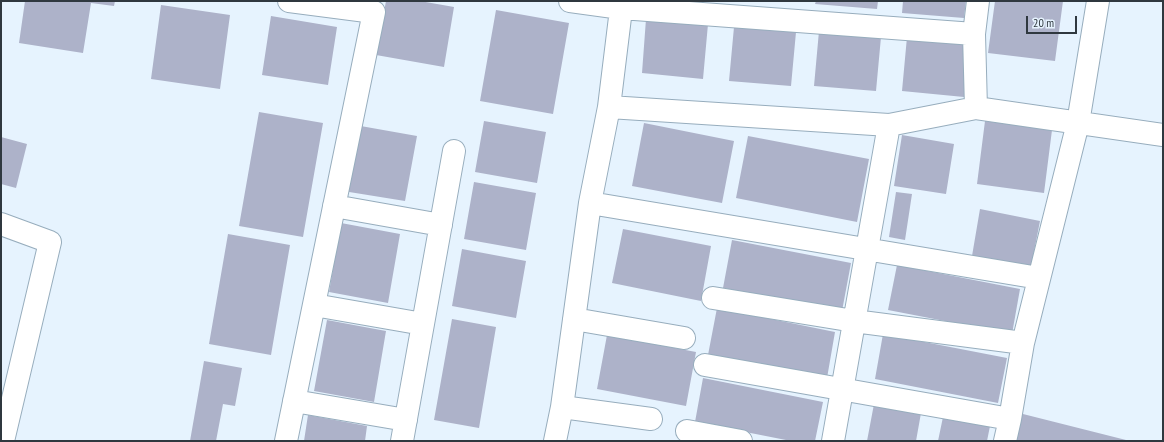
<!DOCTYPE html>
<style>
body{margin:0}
#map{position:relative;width:1164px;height:442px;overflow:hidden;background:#e6f3fe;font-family:"PT Sans Narrow",sans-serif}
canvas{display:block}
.frame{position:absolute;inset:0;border:2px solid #2f383f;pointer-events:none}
.scale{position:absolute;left:1026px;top:16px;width:51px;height:18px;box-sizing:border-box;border:2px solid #2f383f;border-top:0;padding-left:5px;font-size:12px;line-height:14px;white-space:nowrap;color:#2f383f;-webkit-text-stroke:3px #e6f3fe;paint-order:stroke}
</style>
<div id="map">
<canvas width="1164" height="442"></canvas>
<div class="frame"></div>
<div class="scale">20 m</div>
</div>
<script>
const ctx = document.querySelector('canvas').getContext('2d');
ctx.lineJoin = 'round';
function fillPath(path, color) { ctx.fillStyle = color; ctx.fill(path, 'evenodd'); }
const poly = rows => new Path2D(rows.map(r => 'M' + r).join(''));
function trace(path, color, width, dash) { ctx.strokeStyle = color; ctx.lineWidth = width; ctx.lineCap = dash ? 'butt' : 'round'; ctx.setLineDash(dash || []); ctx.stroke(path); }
fillPath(poly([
 [25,1,115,1,114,6,91,3,83,53,19,43],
 [386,1,420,1,454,7,444,67,376,55],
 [816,1,878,1,877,9,815,4],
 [903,1,966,1,964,18,902,13],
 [995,1,1063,1,1055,61,988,53],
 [161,5,230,15,220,89,151,79],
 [496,10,569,23,553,114,480,101],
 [271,16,337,27,328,85,262,75],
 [646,19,708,24,703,79,642,73],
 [734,27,796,32,791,86,729,81],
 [819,31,881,37,876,91,814,86],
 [907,37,968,42,964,97,902,91],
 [259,112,323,123,303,237,239,226],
 [484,121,546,132,537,183,475,172],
 [985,121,1052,130,1044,193,977,184],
 [644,123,734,141,722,203,632,186],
 [355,125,417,136,405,201,343,191],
 [902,135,954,144,946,194,894,186],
 [748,136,869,159,857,222,736,198],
 [1,137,27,144,16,188,1,184],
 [474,182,536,193,526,250,464,239],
 [896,192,912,194,905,240,889,237],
 [980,209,1040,221,1031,267,972,256],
 [341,223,400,234,388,303,329,292],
 [623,229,711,246,701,301,612,283],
 [228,234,290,245,271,355,209,344],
 [732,240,851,263,842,311,723,288],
 [462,249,526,261,516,318,452,306],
 [897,265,1020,289,1012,334,888,310],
 [717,308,835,332,827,378,708,355],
 [452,319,496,327,479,428,434,420],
 [327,320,386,331,374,402,314,391],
 [883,334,1007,358,998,403,875,379],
 [607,335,696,352,686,406,597,389],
 [204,361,242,368,235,406,223,404,216,441,190,441],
 [703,378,823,402,815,441,791,441,695,422],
 [874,404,921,413,916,441,867,441],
 [1019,413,1126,440,1125,441,1012,441],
 [308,415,367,426,365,441,304,441],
 [943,417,990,426,987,441,938,441]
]), '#adb2c9');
const minor = poly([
 [570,1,621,8,974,34],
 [609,107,889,125,976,108,1163,135],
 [976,108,974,34,978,1],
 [590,203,1039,278],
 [334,206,441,225],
 [1,224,50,242,3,441],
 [713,298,854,321,1023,343],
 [314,305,423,324],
 [574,319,684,338],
 [705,365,1010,419],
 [294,401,406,420],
 [562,407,651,419],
 [687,431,741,441],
 [286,441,374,12,289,1],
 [402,441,454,151],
 [555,441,562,407,590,203,609,107,622,1],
 [833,441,889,125],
 [1005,441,1010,419,1023,343,1078,123,1098,1]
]);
trace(minor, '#97adbd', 24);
trace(minor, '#fff', 22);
</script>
